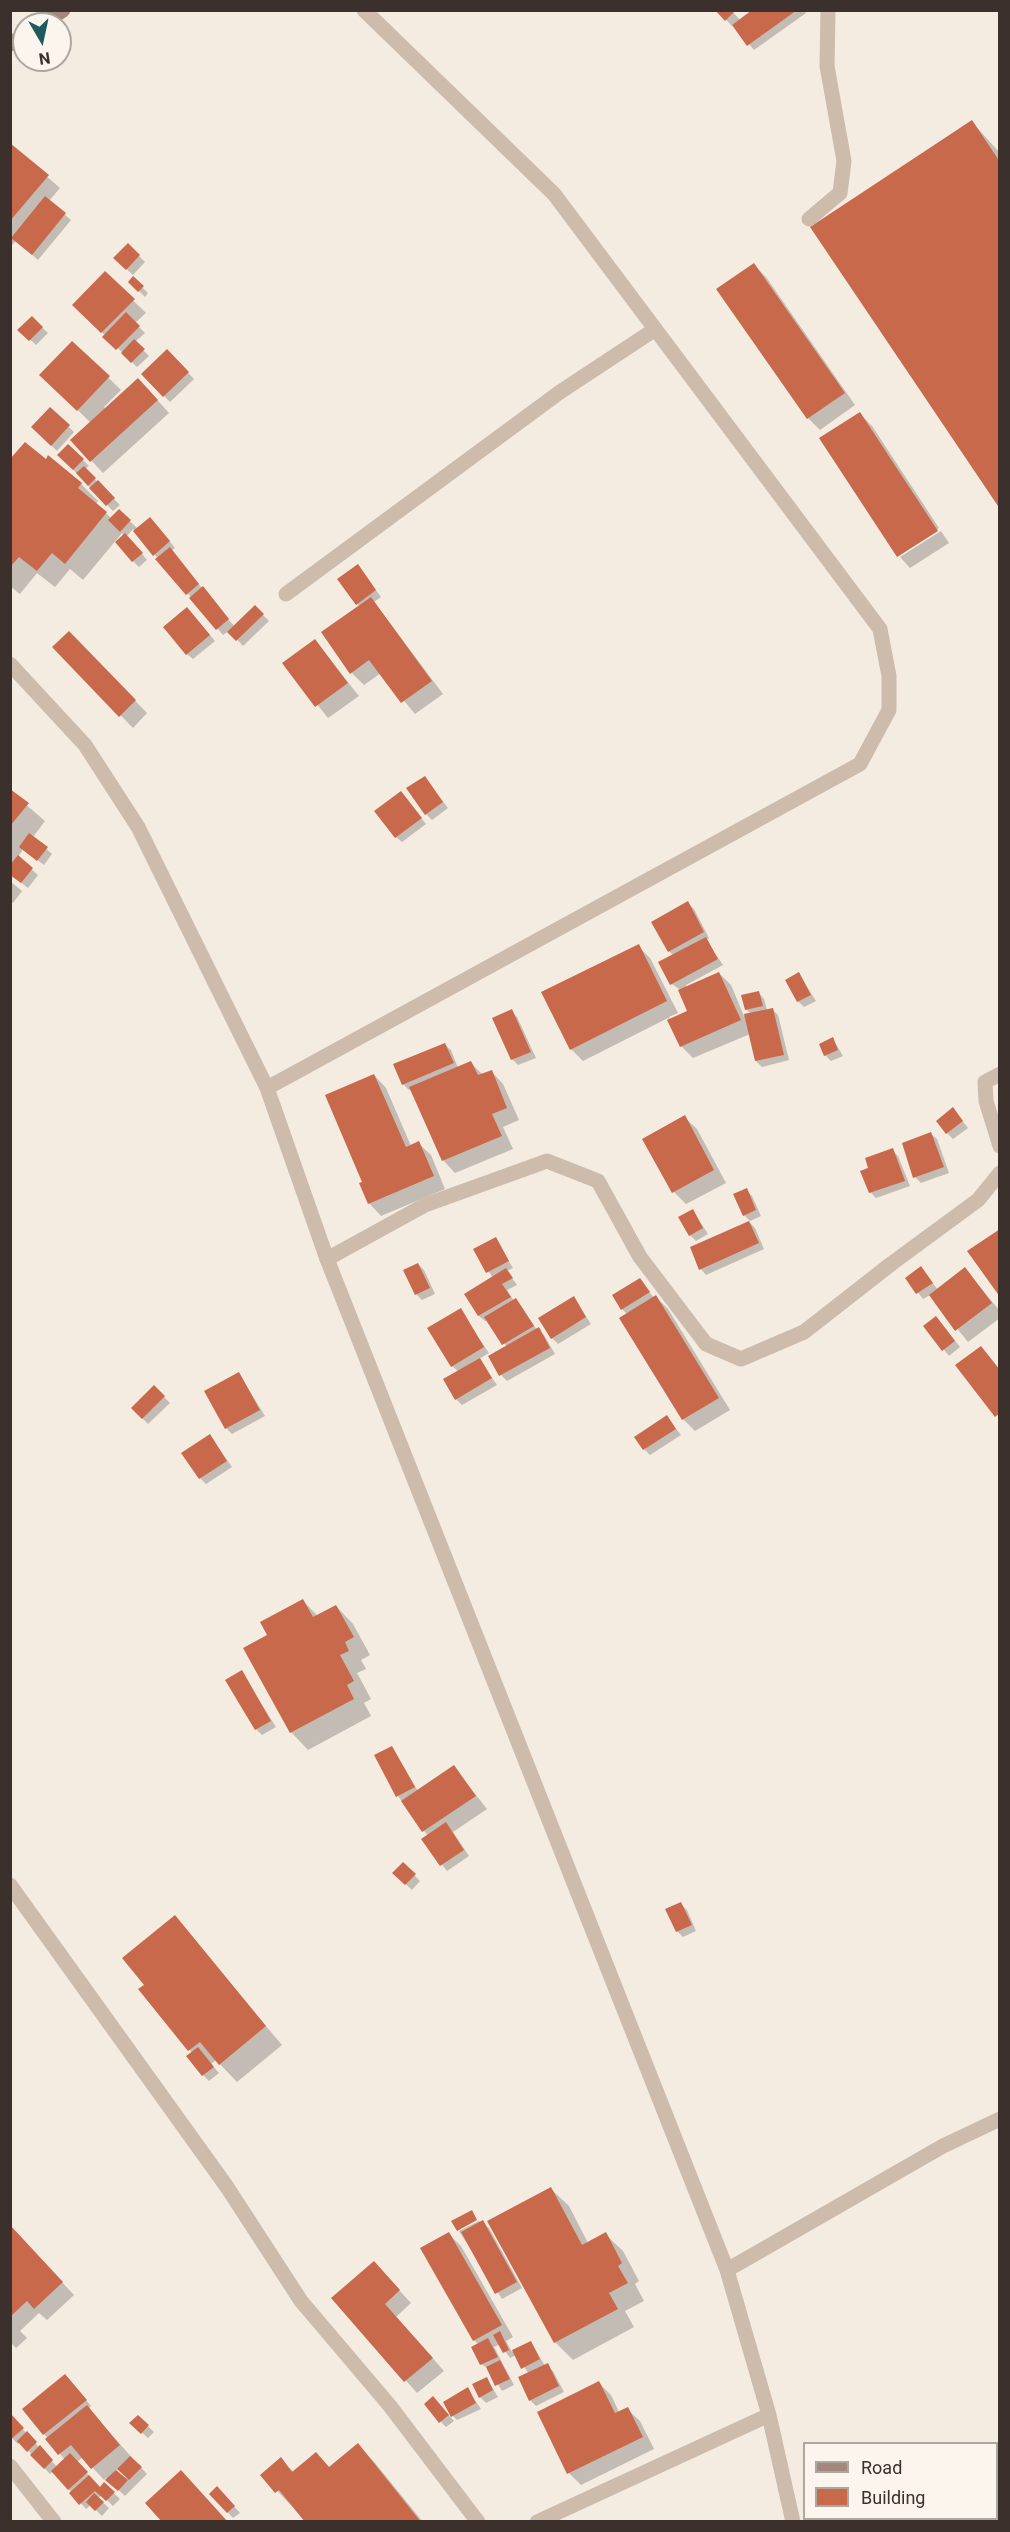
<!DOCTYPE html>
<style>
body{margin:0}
#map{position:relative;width:1010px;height:2532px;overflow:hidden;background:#f4ebe1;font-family:Roboto,sans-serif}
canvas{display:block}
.frame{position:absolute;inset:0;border:12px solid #3b302b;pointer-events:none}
.legend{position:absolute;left:803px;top:2442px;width:195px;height:78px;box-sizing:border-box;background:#fbf5ee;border:2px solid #aea6a0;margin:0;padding:8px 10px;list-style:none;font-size:18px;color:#3b302b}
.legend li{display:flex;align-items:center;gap:12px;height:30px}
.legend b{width:30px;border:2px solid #aea6a0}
.north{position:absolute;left:12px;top:12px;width:60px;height:60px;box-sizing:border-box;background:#fbf5ee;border:2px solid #aea6a0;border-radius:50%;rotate:171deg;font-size:16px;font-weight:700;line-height:24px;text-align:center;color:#3b302b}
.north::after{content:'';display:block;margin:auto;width:21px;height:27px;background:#1f5a5e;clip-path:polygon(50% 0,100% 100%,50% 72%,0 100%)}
</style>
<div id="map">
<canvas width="1010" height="2532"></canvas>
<div class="frame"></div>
<ul class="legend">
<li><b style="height:8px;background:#a18a7d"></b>Road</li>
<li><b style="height:16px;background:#c8694b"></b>Building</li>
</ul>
<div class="north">N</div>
</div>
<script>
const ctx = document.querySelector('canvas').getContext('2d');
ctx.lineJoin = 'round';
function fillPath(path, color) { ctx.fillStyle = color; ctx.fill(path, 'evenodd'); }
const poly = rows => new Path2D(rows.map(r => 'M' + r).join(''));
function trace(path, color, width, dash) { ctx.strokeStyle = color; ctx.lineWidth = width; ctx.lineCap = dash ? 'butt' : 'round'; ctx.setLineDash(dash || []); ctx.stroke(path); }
fillPath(poly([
 [717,10,731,10,741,21,755,10,804,10,806,13,754,50,733,24,732,26],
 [972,122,1000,153,1000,506],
 [10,145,60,188,49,201,71,220,38,260,16,241,10,247],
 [128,245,145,262,133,275,115,258],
 [754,265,766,277,855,405,820,430,808,418],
 [105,273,146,313,135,323,145,333,135,342,149,356,137,367,74,305],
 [133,278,148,293,145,297,130,282],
 [32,318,48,333,36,345,20,330],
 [73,343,121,390,104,407,106,409,150,392,169,413,103,473,72,440,91,423,41,374],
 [167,351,194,379,170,402,143,374],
 [50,409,74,432,57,451,33,427],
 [860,414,872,426,939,528,899,556,821,438],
 [69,446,89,466,85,469,120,505,113,511,59,455],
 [10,461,46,461,81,484,98,501,96,504,111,518,119,511,138,529,156,524,175,548,171,551,235,627,255,607,269,621,243,646,229,631,223,635,133,529,127,536,147,560,139,567,133,561,122,533,83,580,70,569,55,587,37,573,20,594,10,586],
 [941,531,949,543,910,568,900,557],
 [358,566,381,597,374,602,443,694,415,714,381,673,364,685,352,673,360,606,357,604],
 [193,615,215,641,193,659,187,654],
 [69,633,147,713,133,728,54,647],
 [315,641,359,696,328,718,284,663],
 [425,778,448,808,432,820,426,814],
 [10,791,45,821,33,837,52,854,44,865,23,849,18,857,38,875,28,888,10,874],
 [401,792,426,824,402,842,396,837],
 [10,881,22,891,13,903,10,901],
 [688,903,694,909,709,938,706,940,723,965,686,985,687,988,719,973,731,985,744,1016,751,1014,746,1009,759,993,764,999,767,1010,772,1009,778,1015,789,1060,762,1067,756,1061,750,1034,693,1058,681,1046,668,1018,583,1061,571,1049,638,946,650,958,678,1013,669,1017,670,1020,689,1012,679,989,672,984,674,956,669,951],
 [799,974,816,1001,804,1007,798,1001],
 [511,1011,517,1017,536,1058,518,1065,512,1059],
 [833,1039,843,1056,831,1061,825,1055],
 [445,1045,451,1050,458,1068,471,1063,483,1075,491,1071,503,1084,519,1120,503,1127,513,1149,455,1173,443,1160,412,1089,409,1090,403,1084],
 [374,1075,386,1088,411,1146,418,1143,431,1155,445,1189,381,1216,369,1203,364,1182],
 [953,1109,968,1128,953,1139,947,1133],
 [684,1117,697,1129,726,1183,686,1204,674,1192],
 [931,1134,937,1139,949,1173,921,1183,915,1177],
 [892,1150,898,1156,910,1186,876,1198,870,1192,870,1169],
 [746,1190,752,1196,761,1216,750,1221,744,1215],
 [693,1211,708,1234,696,1241,690,1235],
 [749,1222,755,1228,764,1249,706,1275,701,1269],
 [495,1239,513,1268,507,1271,517,1285,507,1290,514,1301,521,1306,537,1330,544,1335,555,1354,507,1381,501,1375,507,1347,488,1320,485,1321,479,1316,466,1294,493,1278,475,1250],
 [418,1264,424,1270,435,1294,422,1300,416,1294],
 [921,1268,938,1290,965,1269,1000,1311,1000,1318,968,1342,930,1295,923,1299,907,1278],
 [640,1280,654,1298,656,1297,668,1309,730,1410,695,1431,683,1419,628,1315,622,1309],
 [574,1298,591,1324,558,1344,552,1338],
 [460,1310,489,1353,479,1359,497,1385,462,1405,456,1399,459,1372,452,1366],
 [942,1324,960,1347,949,1356,925,1326],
 [239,1374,265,1416,232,1434,226,1428],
 [154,1387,170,1403,148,1424,133,1408],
 [667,1417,681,1435,650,1455,644,1449],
 [210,1436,232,1467,206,1484,200,1478],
 [303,1601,318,1616,336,1606,353,1624,370,1655,361,1660,366,1669,357,1673,371,1699,364,1703,371,1716,308,1750,291,1732,269,1636],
 [241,1672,276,1727,262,1735,256,1729],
 [392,1747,418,1791,454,1767,487,1809,453,1832,469,1856,447,1871,423,1839,428,1836,398,1796,376,1756],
 [403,1864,420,1881,412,1890,394,1873],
 [681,1904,687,1910,696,1931,683,1937,677,1931],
 [174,1917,282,2045,237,2082,216,2060,211,2064,219,2073,209,2081,203,2075,188,2057,192,2053,146,1985],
 [551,2189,569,2206,588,2243,605,2234,623,2251,639,2281,635,2284,644,2301,625,2311,634,2327,573,2360,555,2342],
 [479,2221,489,2228,522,2288,502,2299,459,2231],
 [10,2227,74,2295,47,2320,39,2313,20,2331,27,2338,16,2348,10,2342],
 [449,2234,461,2246,513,2337,506,2341,512,2352,531,2342,545,2366,553,2371,564,2392,536,2406,530,2400,529,2374,516,2355,510,2358,500,2344,494,2347,514,2385,502,2391,489,2369,481,2364,473,2347,478,2344,474,2340],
 [374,2263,411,2303,396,2317,444,2371,417,2393,333,2298],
 [487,2379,498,2397,486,2403,480,2397],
 [71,2382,91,2406,88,2409,147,2474,125,2496,106,2478,104,2480,83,2457,77,2462,100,2488,104,2484,120,2499,113,2506,102,2495,98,2498,109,2508,102,2516,91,2505,86,2509,53,2471,50,2474,20,2442,18,2444,10,2436,10,2415,57,2467,65,2460,24,2409],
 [119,2468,128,2480,115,2471],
 [599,2383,611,2395,619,2412,627,2409,640,2421,654,2449,581,2485,569,2473,539,2413],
 [467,2389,481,2409,457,2420,451,2414],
 [439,2404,454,2421,446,2427,441,2422],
 [138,2417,154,2432,148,2438,132,2423],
 [358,2445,375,2463,423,2522,307,2522,262,2475,281,2460,294,2472,316,2454,330,2468],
 [211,2494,223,2494,240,2513,233,2518]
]), '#0003');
fillPath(poly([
 [715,10,733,10,734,12,725,21],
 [752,10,797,10,747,46,732,25],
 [972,120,1000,162,1000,509,810,227],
 [10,143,49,175,10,221],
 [45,196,66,213,32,255,11,238],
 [128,243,140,255,126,270,113,258],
 [754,263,845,393,807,419,716,289],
 [105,271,135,299,101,333,72,305],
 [133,276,144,286,138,292,128,282],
 [126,312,140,326,116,350,102,337],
 [32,316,43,327,29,341,17,330],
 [134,339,145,349,131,363,121,353],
 [72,341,110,376,77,411,39,375],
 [167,349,189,372,163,397,141,374],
 [138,378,158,400,90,462,70,440],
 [50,407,70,425,51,446,31,427],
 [860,412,938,531,897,557,819,438],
 [25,442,46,459,48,455,82,483,78,488,107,512,65,564,52,553,37,571,19,557,10,567,10,459],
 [68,444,84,459,73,470,57,455],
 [84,466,96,478,88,486,76,473],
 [98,480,115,498,106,506,89,488],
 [119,509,131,520,120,532,108,520],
 [150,517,170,541,153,556,133,531],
 [125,533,143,553,132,562,115,542],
 [170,547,199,584,186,595,155,559],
 [358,564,376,590,356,605,337,579],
 [203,586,229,619,216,630,189,598],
 [371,597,432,681,401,703,369,660,350,674,321,632],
 [255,605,264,614,236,641,227,632],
 [187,607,210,635,186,655,163,627],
 [69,631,136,700,119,717,52,647],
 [315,639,348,683,315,707,282,663],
 [425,776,443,802,425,815,406,788],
 [10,789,29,803,10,826],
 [401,791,422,818,395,838,374,811],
 [29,833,48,847,37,861,19,847],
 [18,855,33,868,21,883,10,875,10,865],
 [688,901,704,932,668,952,651,922],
 [706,937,718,959,670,985,658,962],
 [639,944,667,1001,570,1050,541,992],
 [719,972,741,1020,680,1047,667,1020,687,1011,678,990],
 [799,972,811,995,797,1002,785,980],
 [759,991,763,1006,745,1010,741,995],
 [773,1008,784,1055,755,1061,744,1014],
 [512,1009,531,1052,511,1060,492,1018],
 [833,1037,838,1050,824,1056,819,1044],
 [445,1043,454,1063,402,1085,393,1064],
 [471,1061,478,1075,492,1070,507,1108,492,1114,502,1136,442,1161,409,1087],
 [374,1074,406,1147,419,1141,434,1176,368,1204,359,1183,362,1182,325,1095],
 [953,1107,963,1121,946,1134,936,1121],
 [685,1115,714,1170,672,1193,642,1139],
 [931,1132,944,1167,913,1178,902,1143],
 [893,1148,905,1181,869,1193,860,1171,868,1168,865,1158],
 [747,1188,756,1210,743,1216,733,1194],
 [693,1209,703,1228,689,1236,678,1217],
 [749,1221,759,1243,699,1270,690,1247],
 [1000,1229,1000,1297,967,1251],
 [496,1237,509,1261,486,1273,473,1249],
 [418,1263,430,1288,415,1295,403,1270],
 [921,1266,933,1283,916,1294,905,1278],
 [965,1267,992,1303,955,1331,929,1295],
 [506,1268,513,1278,502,1284,511,1297,478,1316,464,1294],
 [640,1278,650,1292,621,1310,612,1295],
 [656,1295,719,1398,682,1420,619,1318],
 [574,1296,586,1317,551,1339,538,1318],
 [516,1298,534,1326,502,1345,484,1317],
 [461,1308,484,1347,451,1367,427,1328],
 [936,1316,955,1341,942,1351,923,1326],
 [539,1327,550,1348,499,1376,488,1356],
 [981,1346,1000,1370,1000,1413,995,1417,955,1365],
 [480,1358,492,1378,455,1400,443,1379],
 [239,1372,260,1410,225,1429,204,1391],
 [154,1385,165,1396,142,1419,131,1408],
 [667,1415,676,1429,643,1450,634,1437],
 [210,1434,227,1461,199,1479,181,1453],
 [303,1599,313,1617,336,1605,354,1637,345,1642,349,1651,340,1655,354,1681,347,1685,354,1699,290,1733,243,1648,267,1635,260,1622],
 [242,1670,271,1721,255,1730,225,1680],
 [392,1746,415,1787,396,1797,374,1755],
 [454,1765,476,1796,422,1832,401,1801],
 [446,1822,464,1850,440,1866,421,1839],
 [403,1862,416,1874,405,1885,392,1873],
 [681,1902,692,1925,676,1932,665,1909],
 [175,1915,266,2026,219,2065,200,2042,188,2051,138,1989,144,1985,122,1958],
 [198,2047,214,2067,202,2076,186,2056],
 [551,2187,582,2245,606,2232,622,2263,618,2266,628,2283,609,2293,618,2309,554,2343,487,2221],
 [472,2210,477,2220,457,2231,451,2221],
 [483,2220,517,2282,495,2294,461,2232],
 [10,2225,63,2282,34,2309,27,2301,10,2317],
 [449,2232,502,2325,473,2341,420,2248],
 [374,2261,400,2290,385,2304,433,2358,404,2382,331,2298],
 [500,2331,509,2350,503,2353,493,2335],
 [488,2338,498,2357,480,2365,471,2347],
 [531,2341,540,2359,521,2369,512,2350],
 [500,2360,510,2379,495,2386,486,2367],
 [548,2363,559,2386,529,2401,518,2377],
 [65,2374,87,2400,43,2435,22,2409],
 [487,2377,493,2390,479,2398,472,2384],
 [599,2381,615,2413,628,2407,643,2437,567,2474,537,2412],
 [468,2387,476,2403,451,2417,443,2402],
 [433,2396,449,2415,439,2423,424,2404],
 [87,2405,120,2445,91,2469,71,2445,58,2455,45,2439],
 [10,2413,24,2428,10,2440],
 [138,2415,149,2425,141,2434,129,2423],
 [27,2431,37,2442,27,2452,17,2441],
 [358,2443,421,2522,305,2522,279,2490,275,2493,260,2475,281,2457,292,2472,316,2452,329,2467],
 [40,2445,53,2460,44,2469,30,2455],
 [70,2453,88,2472,68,2490,51,2471],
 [130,2456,142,2467,129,2480,117,2469],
 [116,2470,128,2480,118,2491,105,2480],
 [181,2470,228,2522,162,2522,145,2503],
 [89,2475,100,2487,104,2482,115,2492,106,2501,95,2491,79,2505,69,2493],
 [217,2486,235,2506,227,2513,209,2494],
 [94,2493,104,2502,95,2511,86,2502]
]), '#c8694b');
trace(poly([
 [809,219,840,193,844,161,827,66,828,10],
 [286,594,560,392,654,330],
 [1000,1074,985,1082,986,1101,1000,1146],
 [327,1259,425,1205,547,1161,598,1181,640,1257,706,1344,741,1359,804,1332,891,1264,978,1200,1000,1173]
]), '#cdbbac', 15);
trace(poly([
 [10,664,85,745,138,827,267,1088,327,1259,727,2270,769,2415,793,2522],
 [267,1088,860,764,889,710,889,676,880,629,554,194,364,10],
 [10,1885,227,2187,301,2301,390,2406,478,2522],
 [727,2270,943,2146,1000,2119],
 [10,2466,54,2522],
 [537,2522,769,2415]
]), '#cdbbac', 15);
trace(poly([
 [42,24,63,10],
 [10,44,24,36]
]), '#a18a7d', 15);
</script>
